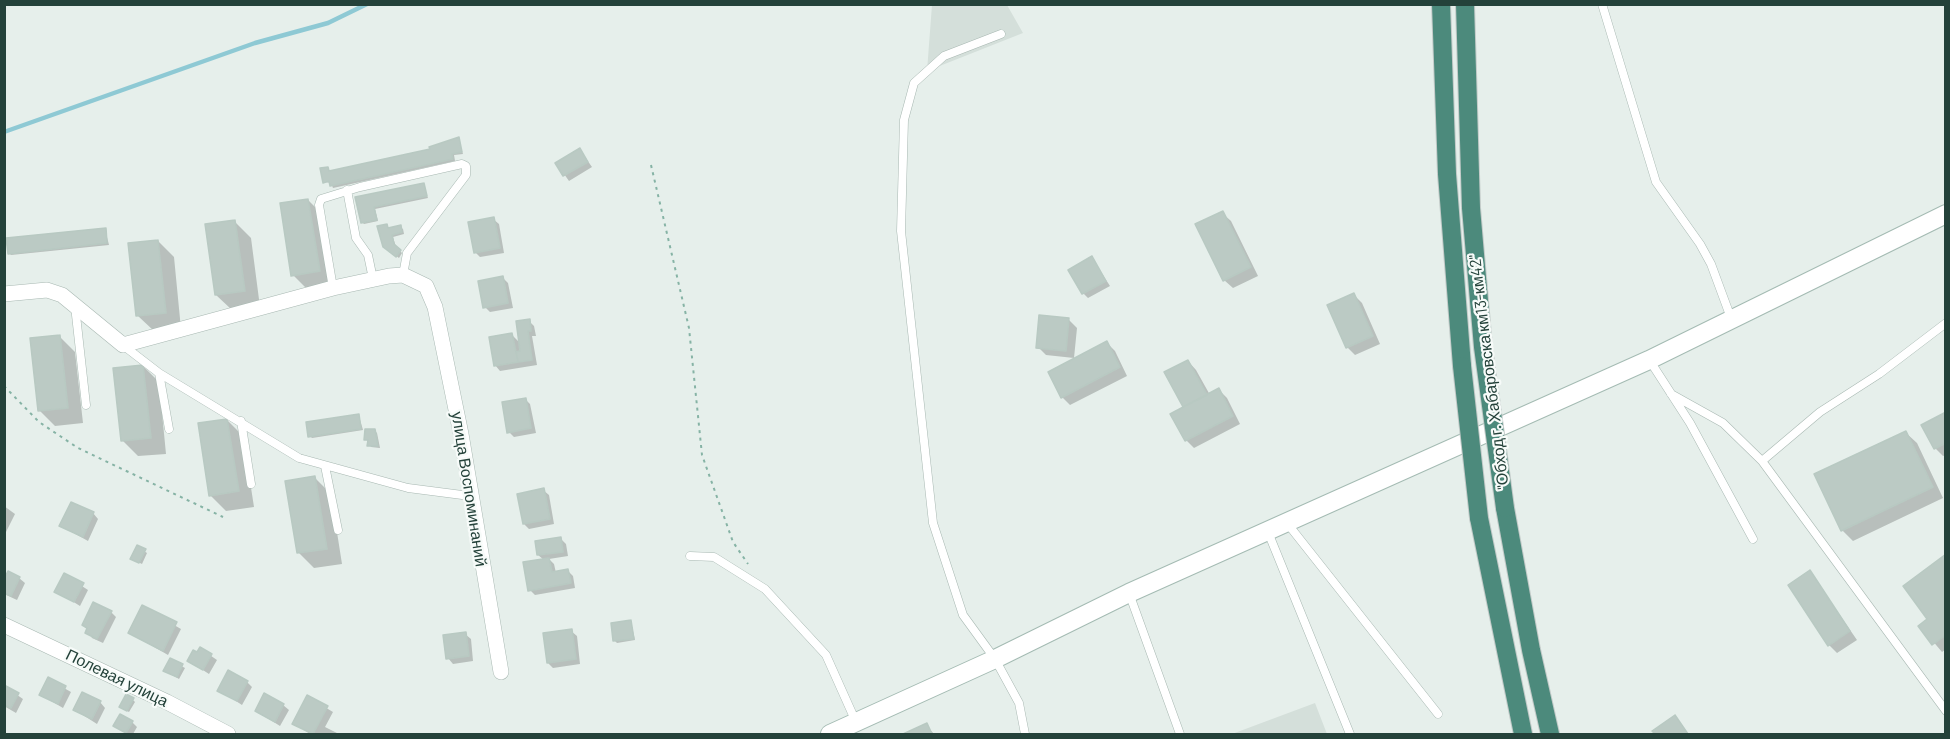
<!DOCTYPE html>
<meta charset="utf-8">
<style>
body{margin:0}
#map{position:relative;width:1950px;height:739px;overflow:hidden;background:#e6efeb;font-family:Barlow,sans-serif}
canvas{display:block}
.frame{position:absolute;inset:0;border:6px solid #24423a;pointer-events:none}
</style>
<div id="map">
<canvas width="1950" height="739"></canvas>
<div class="frame"></div>
</div>
<script>
const ctx = document.querySelector('canvas').getContext('2d');
ctx.lineJoin = 'round';
function fillPath(path, color) { ctx.fillStyle = color; ctx.fill(path, 'evenodd'); }
const poly = rows => new Path2D(rows.map(r => 'M' + r).join(''));
function trace(path, color, width, dash) { ctx.strokeStyle = color; ctx.lineWidth = width; ctx.lineCap = dash ? 'butt' : 'round'; ctx.setLineDash(dash || []); ctx.stroke(path); }
function write(font, color, halo, rows, align = 'center') {
  ctx.font = font + ' Barlow,sans-serif'; ctx.lineWidth = 4.5; ctx.setLineDash([]); ctx.textBaseline = 'middle'; ctx.strokeStyle = halo; ctx.fillStyle = color; for (const [text, x, y, turn = 0] of rows) {
    ctx.save(); ctx.translate(x, y); ctx.rotate((+turn || 0) * Math.PI / 180); ctx.textAlign = isNaN(turn) ? turn : align; if (halo) ctx.strokeText(text, 0, 0); ctx.fillText(text, 0, 0); ctx.restore();
  }
}
fillPath(poly([
 [932,5,1007,5,1023,33,927,71],
 [1315,703,1327,734,1232,734]
]), '#d4dfda');
fillPath(poly([
 [458,139,463,154,454,155,455,161,333,188,331,183,325,182,327,168,330,172,432,150],
 [580,150,592,167,569,181,557,164],
 [423,185,428,198,375,209,378,221,364,224,362,222,357,199],
 [308,200,324,216,335,287,309,291,293,275],
 [1222,213,1231,221,1258,276,1233,288,1224,280],
 [493,219,499,224,504,253,480,257,475,252],
 [235,222,251,238,260,307,232,310,216,295],
 [387,226,389,230,400,227,403,229,404,234,393,237,396,247,402,253,399,258,387,249],
 [105,229,109,245,11,255,9,253],
 [158,241,174,257,181,329,154,331,138,316],
 [1092,258,1110,286,1088,298,1083,293],
 [503,278,508,283,513,308,490,312,485,307],
 [1354,295,1362,303,1380,344,1355,355,1347,347],
 [1069,320,1077,328,1074,358,1046,355,1038,347],
 [529,321,534,326,536,336,532,336,537,365,500,371,495,365,512,335,520,343],
 [59,336,75,352,83,423,55,426,39,410],
 [1107,343,1115,351,1127,376,1070,405,1062,397],
 [1188,361,1196,370,1210,395,1219,390,1227,398,1240,424,1194,448,1186,440,1185,408,1166,373],
 [143,366,159,382,166,454,138,456,122,440],
 [525,399,530,404,536,433,514,437,509,432],
 [1946,414,1946,455,1943,456,1935,448],
 [359,416,363,430,312,438,310,436],
 [227,420,243,436,254,507,226,511,210,495],
 [375,431,377,433,380,448,371,447,366,439],
 [1906,433,1917,443,1943,498,1853,541,1842,530],
 [315,478,331,494,342,564,314,568,298,552],
 [543,490,549,495,554,524,529,529,524,524],
 [4,506,15,514,4,536],
 [93,513,98,519,88,541,61,526],
 [561,539,566,544,568,556,549,559,554,564,556,573,568,571,573,576,575,588,535,595,530,590,544,560,538,555],
 [138,547,147,553,142,564,134,560],
 [1946,555,1946,649,1942,652,1920,626,1929,619],
 [1810,572,1857,640,1837,653,1829,645],
 [65,575,88,590,80,606,56,591],
 [19,578,25,583,17,600,4,594,4,582],
 [143,607,181,629,168,655,130,633],
 [111,612,116,617,103,643,92,638,84,625],
 [631,622,635,640,617,643,615,641],
 [571,631,577,636,580,664,553,668,548,663],
 [465,634,471,639,473,661,453,664,448,658],
 [201,649,217,660,209,674,189,661],
 [170,660,185,668,179,679,167,672],
 [48,679,71,692,63,708,41,695],
 [247,682,252,687,242,705,219,690],
 [4,686,23,699,16,713,4,706],
 [308,697,333,712,325,727,339,734,310,734,294,723],
 [133,700,135,702,129,712,123,709],
 [100,702,105,708,97,724,75,710],
 [283,705,289,710,280,726,256,711],
 [132,722,137,727,133,734,128,734,115,725],
 [926,725,934,734,907,734]
]), '#0003');
trace(poly([
 [4,132,255,43,328,23,367,4]
]), '#8ec9d4', 4.5);
const building = poly([
 [459,137,462,152,452,154,453,159,330,186,329,181,323,183,320,168,328,167,329,171,430,149,429,147,459,137],
 [580,148,588,162,563,176,555,163,580,148],
 [424,183,427,196,374,207,377,220,361,223,355,197,424,183],
 [308,199,320,271,291,276,280,203,308,199],
 [1223,211,1251,267,1223,281,1195,224,1223,211],
 [494,217,500,248,474,253,468,222,494,217],
 [235,220,245,291,215,295,205,224,235,220],
 [387,224,388,228,401,225,402,232,392,235,394,244,401,250,396,257,383,247,377,226,387,224],
 [106,228,107,243,8,254,6,238,106,228],
 [158,240,166,313,136,316,128,243,158,240],
 [1092,256,1106,281,1082,294,1068,270,1092,256],
 [503,276,508,303,483,308,478,281,503,276],
 [1354,293,1373,336,1346,348,1327,305,1354,293],
 [1039,315,1069,318,1066,351,1036,348,1039,315],
 [530,319,531,331,528,331,532,360,518,362,516,352,520,351,516,321,530,319],
 [512,333,518,362,494,366,489,337,512,333],
 [60,335,68,408,38,411,30,338,60,335],
 [1107,341,1120,367,1061,398,1048,372,1107,341],
 [1188,360,1207,395,1183,407,1164,372,1188,360],
 [143,365,151,438,121,441,113,368,143,365],
 [1219,388,1233,416,1185,441,1170,414,1219,388],
 [526,398,531,428,507,433,502,402,526,398],
 [1946,412,1946,443,1934,449,1921,425,1946,412],
 [359,414,361,429,308,437,306,422,359,414],
 [227,419,239,491,209,496,198,423,227,419],
 [365,429,375,429,378,446,367,446,368,440,364,440,365,429],
 [1906,431,1933,487,1841,531,1814,474,1906,431],
 [315,476,327,549,297,553,285,481,315,476],
 [544,488,550,519,523,524,517,494,544,488],
 [71,502,94,512,83,537,59,526,71,502],
 [561,537,563,552,537,555,535,541,561,537],
 [137,545,146,549,139,563,130,559,137,545],
 [1946,554,1946,635,1932,645,1918,626,1927,619,1903,586,1946,554],
 [549,558,552,572,568,569,571,583,528,591,523,562,549,558],
 [1810,570,1850,631,1828,646,1788,585,1810,570],
 [8,571,20,577,11,596,4,593,4,579,8,571],
 [64,573,84,583,74,602,54,592,64,573],
 [93,602,112,611,97,639,85,633,87,628,82,625,93,602],
 [142,605,177,622,163,651,128,633,142,605],
 [631,620,634,639,613,641,611,623,631,620],
 [572,629,576,659,547,663,543,633,572,629],
 [466,632,469,656,446,659,443,635,466,632],
 [200,647,212,654,203,670,187,661,193,650,197,652,200,647],
 [170,658,183,664,177,677,163,671,170,658],
 [228,670,248,681,237,701,217,691,228,670],
 [48,677,66,686,58,704,39,695,48,677],
 [4,685,19,693,11,708,4,705,4,685],
 [82,692,101,701,92,719,73,710,82,692],
 [264,693,284,704,275,722,255,711,264,693],
 [126,694,134,698,127,711,119,707,126,694],
 [307,695,328,706,313,734,292,724,307,695],
 [120,714,133,721,126,733,113,726,120,714],
 [1675,715,1688,734,1655,734,1652,731,1675,715],
 [927,723,932,734,903,734,927,723]
]);
fillPath(building, '#bbcac4');
trace(building, '#b8c9c2', 1.5);
const service = poly([
 [1602,4,1656,182,1700,244,1711,264,1731,318],
 [1001,34,944,56,914,83,904,120,901,231,933,523,963,615,995,659,1019,703,1025,734],
 [347,190,356,238,368,255,373,279],
 [333,288,319,205,321,199,360,187,462,164,466,166,466,175,407,253,403,275],
 [75,306,86,405],
 [124,346,159,373,299,458,408,488,470,496],
 [1650,361,1690,423,1753,539],
 [159,373,169,429],
 [1671,394,1723,423,1762,461,1946,711],
 [241,421,251,484],
 [1762,461,1820,412,1879,374,1946,323],
 [325,466,338,530],
 [1287,523,1438,714],
 [1268,532,1350,734],
 [690,556,714,557,765,589,826,655,856,722],
 [1129,593,1180,734]
]);
const minor = poly([
 [4,294,47,290,62,295,123,345,333,288,389,276,403,275,426,286,435,307,461,434,501,672],
 [4,625,167,702,228,734]
]);
const secondary = poly([
 [830,734,995,659,1129,593,1649,360,1946,214]
]);
const trunk = poly([
 [1441,4,1447,174,1462,366],
 [1465,4,1471,208,1483,347],
 [1505,508,1531,650,1550,734],
 [1479,518,1523,734]
]);
trace(service, '#a8b8b2', 9);
trace(minor, '#a8b8b2', 16);
trace(secondary, '#a4bbb3', 20);
trace(trunk, '#c2cac8', 20);
trace(poly([
 [651,165,689,328,702,455,733,542,748,564],
 [4,386,39,422,78,448,223,517]
]), '#86b3a5', 2, [3, 4.5]);
trace(service, '#fff', 8);
trace(minor, '#fff', 15);
trace(secondary, '#fff', 18);
trace(trunk, '#4c8a7c', 18);
const trunkBridge = poly([
 [1483,347,1505,508],
 [1462,366,1479,518]
]);
trace(trunkBridge, '#c2cac8', 20, []);
trace(trunkBridge, '#4c8a7c', 18);
write('16px', '#24423a', '#f7fbf9', [
 ["\"Обход г. Хабаровска км13-км42\"",1489,372,-97],
 ["улица Воспоминаний",469,489,81],
 ["Полевая улица",117,678,26]
]);
</script>
